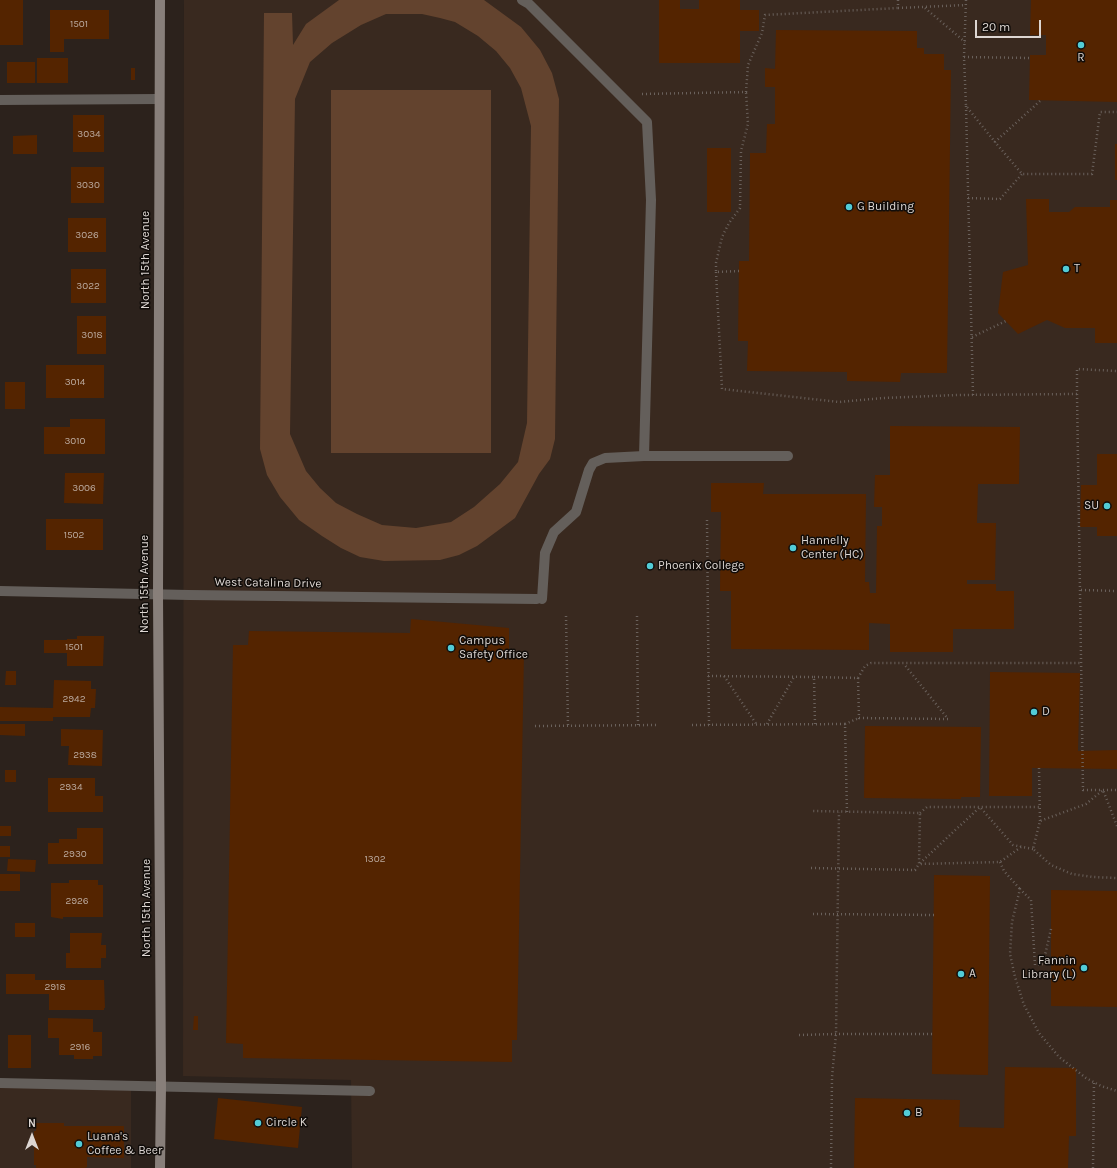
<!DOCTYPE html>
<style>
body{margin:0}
#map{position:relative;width:1117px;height:1168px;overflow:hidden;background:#2c221c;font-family:Karla,sans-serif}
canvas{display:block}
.north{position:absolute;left:12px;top:1116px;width:40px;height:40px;-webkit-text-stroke:3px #110d0a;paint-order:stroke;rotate:0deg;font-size:11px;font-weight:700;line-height:16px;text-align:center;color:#ddd6d2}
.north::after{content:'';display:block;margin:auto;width:14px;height:18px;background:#ddd6d2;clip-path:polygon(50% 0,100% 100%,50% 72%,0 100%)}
.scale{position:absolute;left:975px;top:20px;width:66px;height:18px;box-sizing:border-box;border:2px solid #ddd6d2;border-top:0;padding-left:5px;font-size:12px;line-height:14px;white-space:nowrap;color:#ddd6d2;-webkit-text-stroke:3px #110d0a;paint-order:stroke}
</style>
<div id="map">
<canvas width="1117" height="1168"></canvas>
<div class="north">N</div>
<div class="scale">20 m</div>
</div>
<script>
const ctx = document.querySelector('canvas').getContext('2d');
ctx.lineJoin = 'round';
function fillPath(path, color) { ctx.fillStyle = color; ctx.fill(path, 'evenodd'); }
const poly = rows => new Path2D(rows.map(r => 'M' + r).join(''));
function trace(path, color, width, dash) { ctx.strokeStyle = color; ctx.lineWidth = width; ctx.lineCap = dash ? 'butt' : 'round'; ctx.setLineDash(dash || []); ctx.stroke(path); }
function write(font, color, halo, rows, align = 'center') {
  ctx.font = font + ' Karla,sans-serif'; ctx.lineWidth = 3; ctx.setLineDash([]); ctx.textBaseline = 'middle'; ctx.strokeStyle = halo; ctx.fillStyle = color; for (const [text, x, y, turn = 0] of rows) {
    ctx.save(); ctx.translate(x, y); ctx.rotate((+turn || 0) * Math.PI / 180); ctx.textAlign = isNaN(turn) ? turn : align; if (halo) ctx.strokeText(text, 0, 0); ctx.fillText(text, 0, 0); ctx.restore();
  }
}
fillPath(poly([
 [184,0,1117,0,1117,1168,352,1168,351,1080,183,1076],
 [0,1080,131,1082,131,1168,0,1168]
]), '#39291f');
fillPath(poly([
 [339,0,484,0,521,27,540,50,552,73,559,99,555,439,550,459,539,474,515,518,477,546,459,555,440,560,384,561,360,557,341,548,322,536,299,520,280,497,267,475,260,449,264,13,292,13,293,45,306,24],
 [386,14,422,14,440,18,455,22,478,36,496,51,510,68,521,88,531,126,527,423,518,462,500,484,474,507,451,522,416,528,382,525,357,514,336,503,320,488,306,471,290,434,295,99,310,62,332,43,361,25],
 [331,90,491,90,491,453,331,453]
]), '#63432e');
fillPath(poly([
 [0,0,23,0,23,45,0,45],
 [659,0,680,0,680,9,699,9,699,0,740,0,740,10,759,10,759,31,740,31,740,63,659,63],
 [1031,0,1117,0,1117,102,1029,100,1030,55,1046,55,1046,35,1030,35],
 [50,10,109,10,109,39,64,39,64,52,50,52],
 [776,30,917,31,917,48,924,48,924,54,944,54,944,70,951,70,947,373,901,373,900,382,847,381,847,372,747,371,748,341,738,341,739,261,749,261,750,153,766,153,767,124,775,124,775,87,765,87,765,68,775,69],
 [37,58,68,58,68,83,37,83],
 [7,62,35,62,35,83,7,83],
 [131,68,135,68,135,80,131,80],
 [73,115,104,115,104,152,73,152],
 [37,135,37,154,13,154,13,136],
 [1115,144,1117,144,1117,180,1115,180],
 [707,148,731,148,731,212,707,212],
 [71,167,104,167,104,203,71,203],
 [1026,199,1049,199,1049,212,1069,212,1075,207,1110,207,1110,200,1117,200,1117,343,1095,343,1095,328,1065,328,1047,320,1018,334,998,313,1003,272,1028,265],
 [68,218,106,218,106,252,68,252],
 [71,269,106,269,106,303,71,303],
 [77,316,106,316,106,354,77,354],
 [46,365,104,365,104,398,46,398],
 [5,382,25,382,25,409,5,409],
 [70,419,105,419,105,454,44,454,44,427,70,427],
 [890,426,1020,427,1019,484,978,484,977,523,996,523,995,580,967,580,967,584,996,584,996,591,1014,591,1014,629,953,629,953,652,890,652,890,624,869,623,869,650,731,649,731,591,720,591,721,512,711,512,711,483,764,483,763,494,866,494,865,582,869,582,870,593,876,593,877,526,882,526,882,507,874,507,875,475,890,475],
 [1097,454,1117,454,1117,536,1097,536,1097,527,1080,527,1081,485,1097,485],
 [65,473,104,473,103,504,64,503],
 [46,519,103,519,103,550,46,550],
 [411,619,509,628,509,652,524,652,517,1040,512,1040,512,1062,243,1058,243,1044,226,1043,233,645,248,645,249,631,410,633],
 [77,636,104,636,103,666,67,666,67,653,44,653,44,640,67,640,67,639,77,639],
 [6,671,16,671,16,685,5,685],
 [990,672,1080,673,1078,751,1117,750,1117,769,1032,768,1032,796,989,796],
 [54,680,91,681,91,689,96,689,95,708,91,708,90,717,53,717,53,721,0,721,0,707,53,708],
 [0,724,25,724,25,736,0,735],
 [865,726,981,727,980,797,961,797,961,799,864,798],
 [61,729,103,730,102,766,68,765,69,746,61,746],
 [5,770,16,770,16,782,5,782],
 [48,778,95,778,95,796,103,796,103,812,48,812],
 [0,826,11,826,11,836,0,836],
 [77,828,103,828,103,864,48,864,48,843,59,843,59,839,77,839],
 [0,846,10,846,10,857,0,857],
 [8,859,36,860,35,872,7,871],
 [0,874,20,874,20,891,0,891],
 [934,875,990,876,988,1075,932,1074],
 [69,880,98,880,98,885,103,885,103,917,63,917,63,919,51,917,51,883,69,883],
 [1051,890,1117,891,1117,1007,1051,1006],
 [15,923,35,923,35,937,15,937],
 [70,933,102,933,101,945,106,945,106,958,101,958,101,968,66,968,66,953,70,953],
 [6,974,35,974,35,980,104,980,105,1008,104,1008,104,1010,49,1010,49,994,6,994],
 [194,1016,198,1016,198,1030,193,1030],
 [48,1018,93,1019,93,1032,102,1032,102,1056,93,1056,93,1059,74,1059,74,1055,59,1055,59,1038,48,1038],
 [8,1035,31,1035,31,1068,8,1068],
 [1005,1067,1076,1068,1076,1136,1069,1136,1068,1168,854,1168,855,1098,960,1100,959,1127,1004,1128],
 [218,1098,302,1107,298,1148,214,1139],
 [36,1123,64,1123,64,1126,124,1126,124,1158,87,1157,87,1167,85,1168,36,1168,36,1165,34,1165,34,1131,36,1131]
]), '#542400');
trace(poly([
 [898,0,898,8,966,5],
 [966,0,964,57,966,106,995,142],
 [925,8,965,42],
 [964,57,1030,58],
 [642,94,746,92,748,65,762,33,765,15,898,8],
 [1040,101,995,142,1022,174,1092,174,1100,112,1117,112],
 [966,106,973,395],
 [968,198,1000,199,1022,174],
 [739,271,716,272,716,263,722,237,729,223,740,208,741,151,748,124,746,92],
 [716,272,722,389,839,402,883,398,957,395,1077,394,1077,369,1117,371],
 [972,337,1006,321],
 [1077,394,1083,790,1117,790],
 [707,520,709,725],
 [1081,590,1117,591],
 [566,616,568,725],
 [637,616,638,725],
 [708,676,814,677,815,725],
 [724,676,757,725],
 [814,677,858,678,865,666,871,663,1082,663],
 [858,678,859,718,948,719,904,664],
 [767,724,794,677],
 [845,724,859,718],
 [692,725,845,724,847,812],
 [535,726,659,725],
 [1039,768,1040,821],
 [920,813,927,807,1040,807],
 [1117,826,1103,790,1086,804,1040,821,1033,849,1051,865,1072,874,1093,877,1117,878],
 [1021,847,1000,862,919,864,980,807,1013,845,1033,849],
 [1000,862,1004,871,1020,889],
 [811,868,915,870,919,864,920,813,812,811],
 [813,914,934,915],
 [1051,929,1043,964,1035,965,1031,900,1020,889,1012,922,1010,954,1015,977,1024,1005,1039,1033,1059,1057,1086,1078,1101,1086,1117,1091],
 [799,1035,836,1034,932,1034],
 [831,1168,832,1077,836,1034,839,812],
 [1093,1168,1094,1082]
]), '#6a615c', 2.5, [1, 3]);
trace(poly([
 [522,0,529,4,647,122,651,200,644,456,605,458,593,463,589,470,576,512,554,532,545,553,542,599],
 [0,100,159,99],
 [644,456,788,456],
 [0,1083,370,1091]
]), '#645f5b', 10);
trace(poly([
 [0,591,189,595,537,599]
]), '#645f5b', 10);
trace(poly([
 [160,1168,161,1087,158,594,160,0]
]), '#887f7a', 10);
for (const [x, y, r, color] of [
 [1081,45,4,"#52ccd6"],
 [849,207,4,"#52ccd6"],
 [1066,269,4,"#52ccd6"],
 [1107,506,4,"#52ccd6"],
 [793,548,4,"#52ccd6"],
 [650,566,4,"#52ccd6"],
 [451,648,4,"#52ccd6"],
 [1034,712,4,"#52ccd6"],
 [1084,968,4,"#52ccd6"],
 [961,974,4,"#52ccd6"],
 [907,1113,4,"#52ccd6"],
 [258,1123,4,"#52ccd6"],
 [79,1144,4,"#52ccd6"]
]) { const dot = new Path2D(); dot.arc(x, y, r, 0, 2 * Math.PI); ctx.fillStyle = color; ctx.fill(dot); trace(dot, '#110d0a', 1.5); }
write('10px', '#bbaa9e', null, [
 ["1501",79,24],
 ["3034",89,134],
 ["3030",88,185],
 ["3026",87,235],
 ["3022",88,286],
 ["3018",92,335],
 ["3014",75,382],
 ["3010",75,441],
 ["3006",84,488],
 ["1502",74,535],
 ["1501",74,647],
 ["2942",74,699],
 ["2938",85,755],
 ["2934",71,787],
 ["2930",75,854],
 ["1302",375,859],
 ["2926",77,901],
 ["2918",55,987],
 ["2916",80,1047]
]);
write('12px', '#ddd6d2', '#110d0a', [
 ["R",1081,58,"center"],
 ["G Building",857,207],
 ["T",1074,269],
 ["SU",1099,506,"right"],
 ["Hannelly",801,541],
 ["Center (HC)",801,555],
 ["Phoenix College",658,566],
 ["Campus",459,641],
 ["Safety Office",459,655],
 ["D",1042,712],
 ["Fannin",1076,961,"right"],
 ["Library (L)",1076,975,"right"],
 ["A",969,974],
 ["B",915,1113],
 ["Circle K",266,1123],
 ["Luana's",87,1137],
 ["Coffee & Beer",87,1151]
], 'left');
write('12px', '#ddd6d2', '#110d0a', [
 ["North 15th Avenue",146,260,-90],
 ["West Catalina Drive",268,583,1],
 ["North 15th Avenue",145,584,-90],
 ["North 15th Avenue",147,908,-90]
]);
</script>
